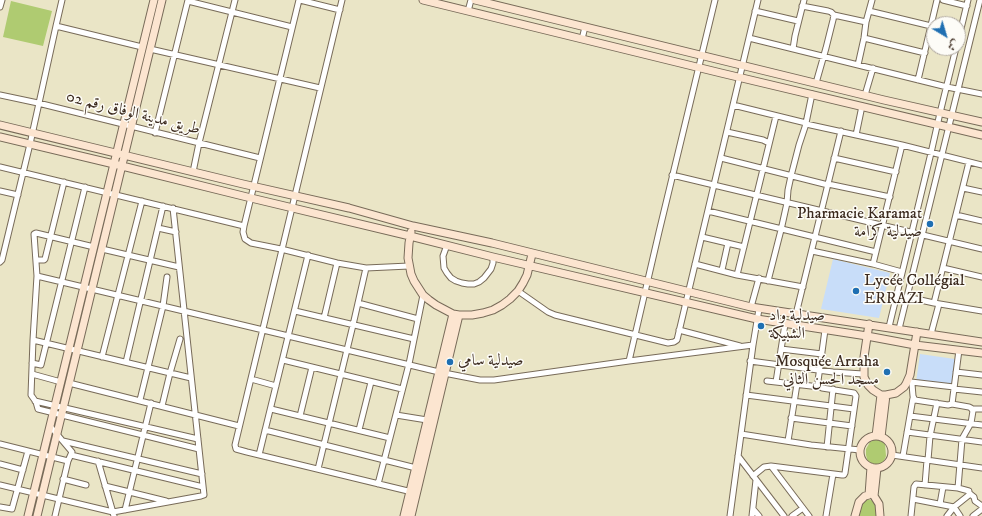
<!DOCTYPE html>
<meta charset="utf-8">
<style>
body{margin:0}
#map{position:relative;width:982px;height:516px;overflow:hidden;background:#eae5c6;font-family:"IM FELL DW Pica",Amiri,serif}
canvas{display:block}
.north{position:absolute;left:926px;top:16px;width:40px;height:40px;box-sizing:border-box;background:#fdfcf7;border:1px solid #afa8a0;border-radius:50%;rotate:142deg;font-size:11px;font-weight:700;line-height:16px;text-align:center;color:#3b2a1e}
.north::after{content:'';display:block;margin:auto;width:14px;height:18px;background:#1f6fb2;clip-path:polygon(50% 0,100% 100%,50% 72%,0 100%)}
</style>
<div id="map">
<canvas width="982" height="516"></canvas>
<div class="north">ش</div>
</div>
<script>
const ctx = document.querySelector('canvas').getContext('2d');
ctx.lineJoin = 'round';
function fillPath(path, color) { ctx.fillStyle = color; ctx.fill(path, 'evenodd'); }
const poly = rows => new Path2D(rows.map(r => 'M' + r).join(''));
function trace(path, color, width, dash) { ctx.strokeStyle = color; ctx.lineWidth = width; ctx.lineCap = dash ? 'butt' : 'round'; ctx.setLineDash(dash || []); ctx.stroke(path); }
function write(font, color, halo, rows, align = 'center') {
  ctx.font = font + ' "IM FELL DW Pica",Amiri,serif'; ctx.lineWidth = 3; ctx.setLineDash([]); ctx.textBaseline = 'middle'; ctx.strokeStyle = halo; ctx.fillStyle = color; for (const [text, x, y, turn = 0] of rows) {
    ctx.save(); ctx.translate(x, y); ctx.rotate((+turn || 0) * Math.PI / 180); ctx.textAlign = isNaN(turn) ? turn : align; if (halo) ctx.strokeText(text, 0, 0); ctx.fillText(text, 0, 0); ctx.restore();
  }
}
fillPath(poly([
 [833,259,890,273,879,318,821,309],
 [920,354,955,359,951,387,916,382]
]), '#c8ddf9');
fillPath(poly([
 [11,1,52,11,43,46,3,37],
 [873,440,880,440,885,444,886,456,883,463,878,465,872,465,868,462,866,455,866,449,870,442],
 [867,499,874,501,877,504,877,516,858,516,863,500]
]), '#afcb71');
const street = poly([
 [299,0,244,226,243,232,245,239,251,243,281,249,337,263,366,268,409,266],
 [300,0,340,10],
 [342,0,235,445,236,449,247,452,412,492],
 [943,0,967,6],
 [188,1,292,27],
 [802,6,828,11,831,12,834,15,833,20,826,48,816,83],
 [0,7,2,0],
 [468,11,471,0],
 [755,11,798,21],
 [869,11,931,26],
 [834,15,866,22],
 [56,26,142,47],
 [749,38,947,87,982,94],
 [864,38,925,53],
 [582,39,585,27],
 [958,41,968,0],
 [150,49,320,88],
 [793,49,795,36,804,0],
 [858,65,864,38,866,22,872,0],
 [918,80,937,0],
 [0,95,38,103,260,158],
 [865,95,873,68],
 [733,105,806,123,806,124,902,145,982,165],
 [806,123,812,94],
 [727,132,763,140,769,143],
 [155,133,188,0],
 [856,135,862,106],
 [902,145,873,264,902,272],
 [721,158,828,185],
 [834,158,896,172],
 [0,167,244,226],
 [193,172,199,143,235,0],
 [672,175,982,249],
 [828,184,890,197],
 [963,188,982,192],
 [0,191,18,195],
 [708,211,876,252],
 [956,215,982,221],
 [158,228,176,232],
 [702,237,744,247],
 [447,245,443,256,444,268,447,273,451,278,456,281,462,283,468,284,474,284,479,282,484,278,491,269,493,263,493,257],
 [94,247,36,233,34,234,37,276,33,340,31,395,36,402,38,409,199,449],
 [102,249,179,267],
 [812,251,873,264],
 [36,260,44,260,45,259,64,182],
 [0,262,2,260,30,144,56,26,62,0],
 [695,264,737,275,803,287],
 [943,268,982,277],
 [722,270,728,243],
 [737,275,776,116],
 [37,276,439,372,480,380,494,380,629,361,753,345],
 [768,281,781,230,787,203,788,190,791,176,799,145,806,124],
 [518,291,548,312,555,315,668,343,674,342,677,340,758,0],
 [907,297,934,303,982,311],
 [358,303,418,319],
 [934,303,969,162],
 [751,307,759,278],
 [295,311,414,339],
 [796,314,841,131],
 [324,318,337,263],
 [889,327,931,153,940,113,956,48],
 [899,329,980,0],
 [679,330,740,346],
 [931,334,939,304],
 [33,340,191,378],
 [781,349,822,354],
 [102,357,142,201],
 [283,360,402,389],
 [629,361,659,232,715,0],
 [750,361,833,372,863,374],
 [126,362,163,206],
 [32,363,41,365,85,187],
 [956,372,982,375],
 [32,374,61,382],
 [251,379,276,386],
 [909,379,912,384,913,396,915,400,948,405,952,404,959,350],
 [767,381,820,387],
 [776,382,785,324],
 [911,382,954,387],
 [69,383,239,426],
 [954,389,982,392],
 [746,395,854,409],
 [140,400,163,306,167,277],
 [35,401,198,439],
 [952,404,969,407,971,408,973,411,971,423,962,439,958,488,969,491,969,493,974,497,975,501,982,506],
 [162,406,170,373,180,339],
 [271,409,390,438],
 [972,409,982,409],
 [396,415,427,420],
 [300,416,312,367],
 [910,416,982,425],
 [791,418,852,426],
 [50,426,72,452,68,461,55,516],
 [265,430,416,468],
 [359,430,371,382],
 [907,432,982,442],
 [741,434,811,445,860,450],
 [63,441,202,474],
 [788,441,797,384],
 [0,444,68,461],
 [827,447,833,389],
 [71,455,203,487],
 [259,455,308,255],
 [892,455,982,468],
 [738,456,784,516],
 [903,456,913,398],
 [928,460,930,436,937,403],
 [98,461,114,516],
 [0,464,23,470],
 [771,466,842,475,844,475,845,473,856,396,854,393,822,388,819,386,818,381,825,330],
 [318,469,353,325,366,268],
 [753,476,764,467,771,466,809,516],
 [63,479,86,485],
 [378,484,409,364,423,295],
 [0,485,113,512,201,496,204,495,173,208],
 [925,485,927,460],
 [105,486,166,501],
 [913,499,954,507,960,516],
 [940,504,943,487],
 [0,507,12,509,28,451],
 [753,509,759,516],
 [125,510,151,403],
 [730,516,753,345,759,309],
 [752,516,756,480],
 [792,516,803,508],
 [826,516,833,474],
 [911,516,914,487,916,484,958,488],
 [947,516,954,507,969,495,969,493],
 [973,516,982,509]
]);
const secondary = poly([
 [423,0,721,73,982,135],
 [475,0,884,100,982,122],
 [0,125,243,184,349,208,413,226,492,243,751,307,982,342],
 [0,137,114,164,251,198,410,236,493,257,757,319,867,336,915,345,982,353],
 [411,232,409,243,408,258,411,274,414,281,423,295,429,300,436,305,453,314,459,315,472,315,483,313,493,310,502,305,510,299,518,291,523,283,527,275,532,254],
 [869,324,864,357,864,377,868,385,873,390,881,395,886,395,896,393,904,387,906,384,910,375,917,332],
 [876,436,881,395],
 '860 452a16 16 0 1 1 32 0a16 16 0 1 1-32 0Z',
 [881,437,886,395],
 [877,468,874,496,879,504,880,516],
 [28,516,154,0],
 [37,516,162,0],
 [404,516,453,314],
 [411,516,459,315],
 [855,516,859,502,865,496,869,495,871,467]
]);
trace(street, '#786b59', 7);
trace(secondary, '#786b59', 9);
trace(street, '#fff', 5);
trace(secondary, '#fce5d0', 7);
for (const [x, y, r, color] of [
 [930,224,4,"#1f6fb2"],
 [856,291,4,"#1f6fb2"],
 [761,326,4,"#1f6fb2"],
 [450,362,4,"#1f6fb2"],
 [887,372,4,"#1f6fb2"]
]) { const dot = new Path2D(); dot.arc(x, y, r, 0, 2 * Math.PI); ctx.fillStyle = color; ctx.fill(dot); trace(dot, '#fdfcf7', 1.5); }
write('16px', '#3b2a1e', '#fdfcf7', [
 ["طريق مدينة الوفاق رقم 02",133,114,14]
]);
write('16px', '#3b2a1e', '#fdfcf7', [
 ["Pharmacie Karamat",922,215,"right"],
 ["صيدلية كرامة",922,233,"right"],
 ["Lycée Collégial",864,282],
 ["ERRAZI",864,300],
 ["صيدلية واد",769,317],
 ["الشبيكة",769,335],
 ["صيدلية سامي",458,362],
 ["Mosquée Arraha",879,363,"right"],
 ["مسجد الحسن الثاني",879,381,"right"]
], 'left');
</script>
